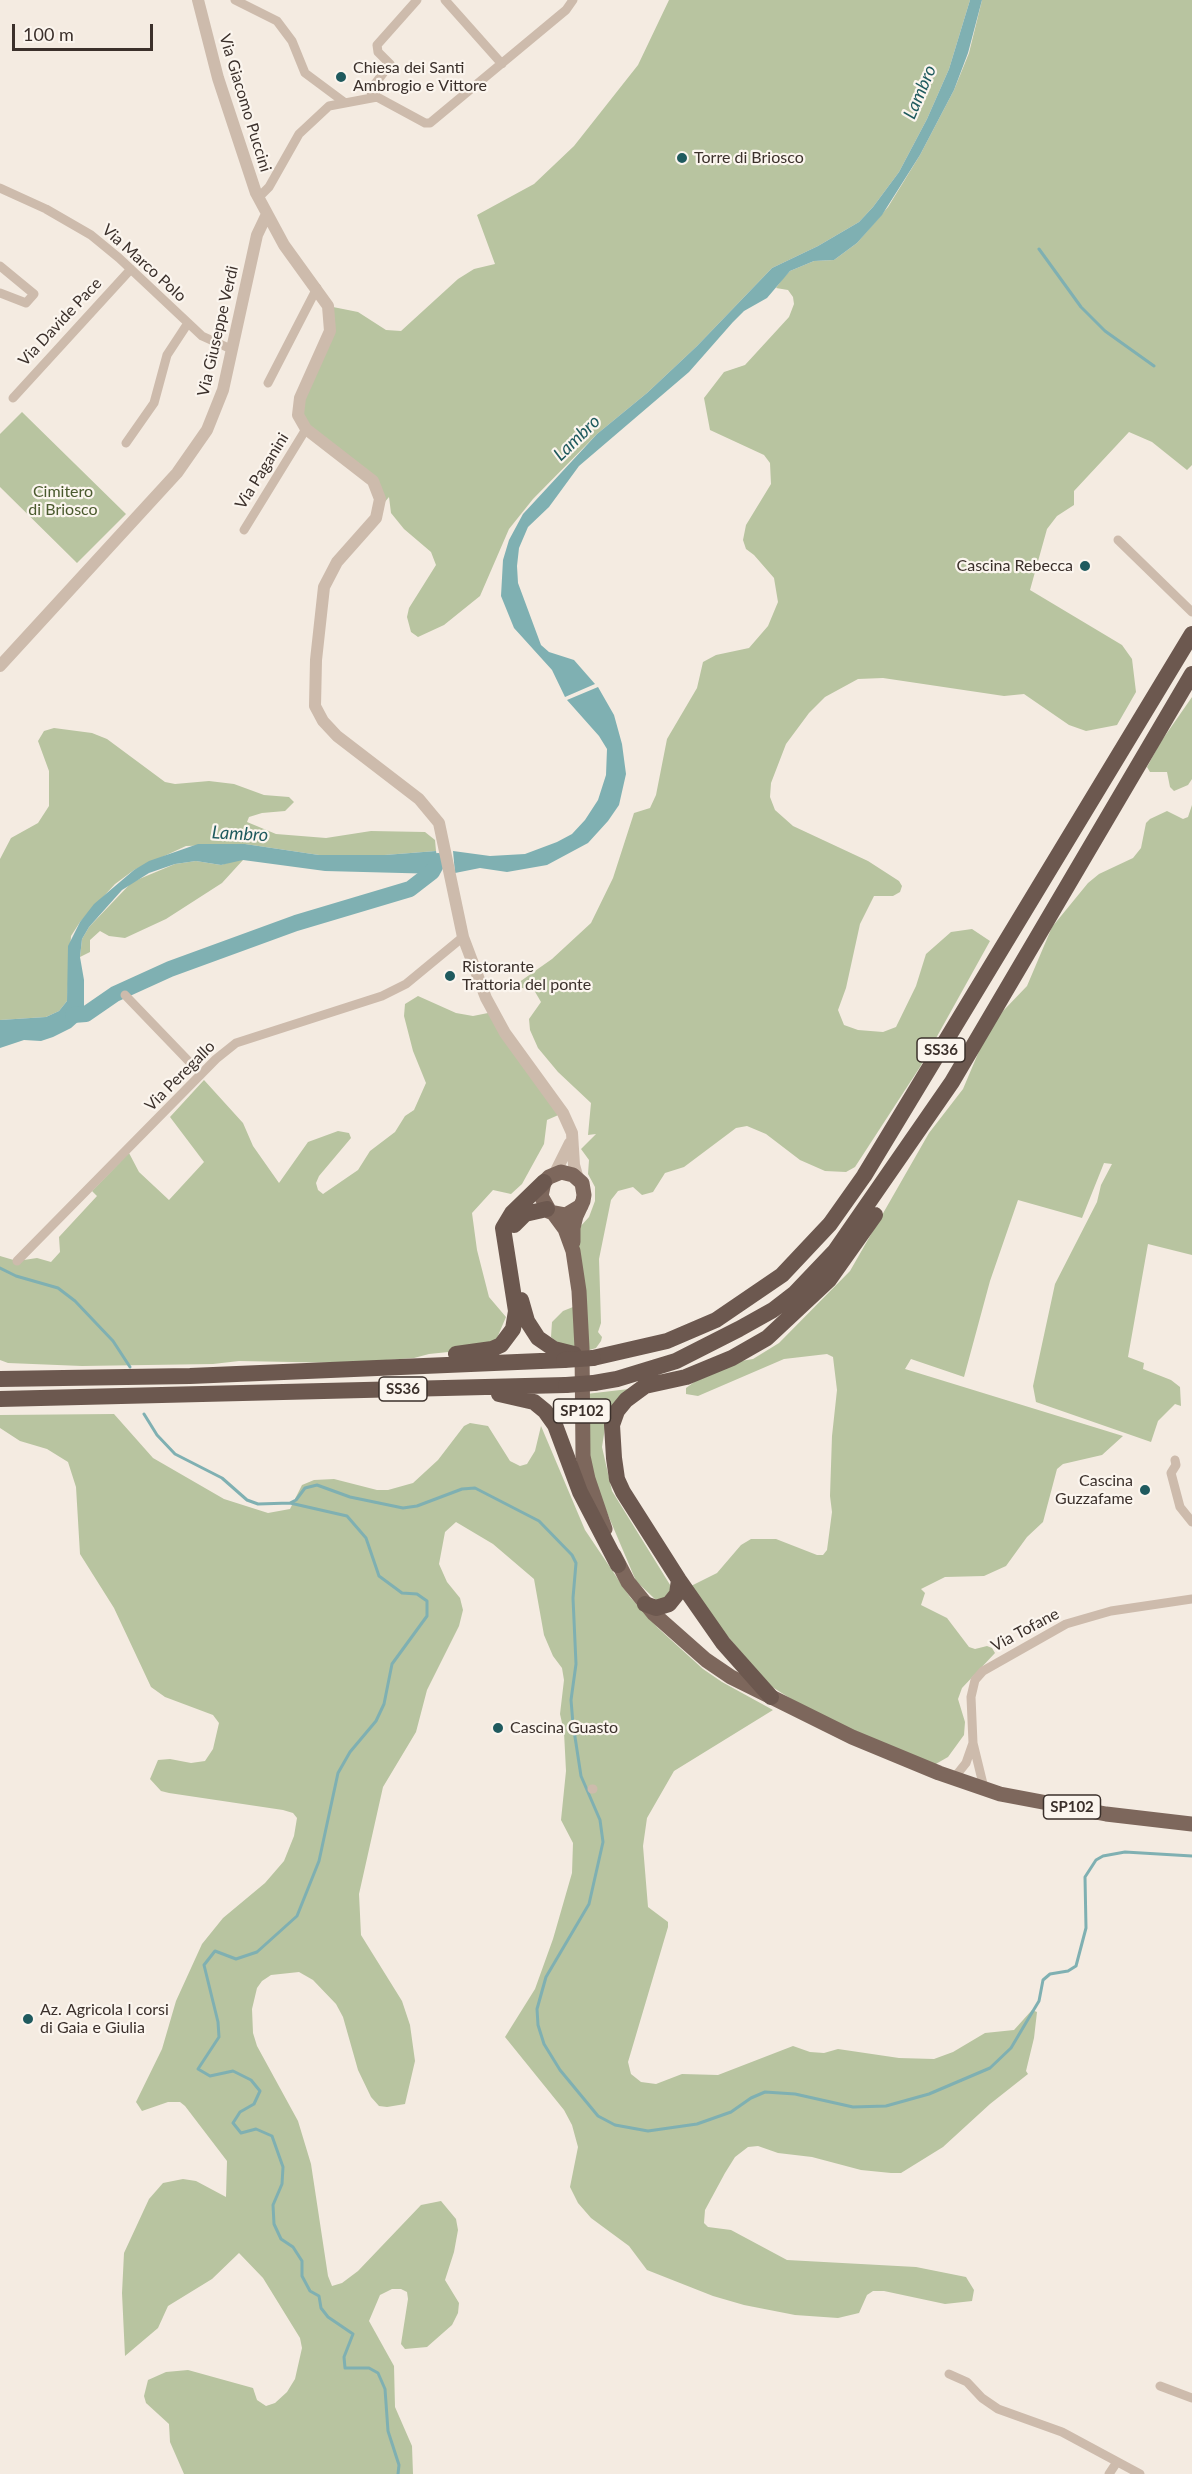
<!DOCTYPE html>
<style>
body{margin:0}
#map{position:relative;width:1192px;height:2474px;overflow:hidden;background:#f4ebe1;font-family:Lato,sans-serif}
canvas{display:block}
.scale{position:absolute;left:12px;top:24px;width:141px;height:27px;box-sizing:border-box;border:3px solid #3b302b;border-top:0;padding-left:8px;font-size:18px;line-height:21px;white-space:nowrap;color:#3b302b;-webkit-text-stroke:4px #fbf5ee;paint-order:stroke}
</style>
<div id="map">
<canvas width="1192" height="2474"></canvas>
<div class="scale">100 m</div>
</div>
<script>
const ctx = document.querySelector('canvas').getContext('2d');
ctx.lineJoin = 'round';
function fillPath(path, color) { ctx.fillStyle = color; ctx.fill(path, 'evenodd'); }
const poly = rows => new Path2D(rows.map(r => 'M' + r).join(''));
function trace(path, color, width, dash) { ctx.strokeStyle = color; ctx.lineWidth = width; ctx.lineCap = dash ? 'butt' : 'round'; ctx.setLineDash(dash || []); ctx.stroke(path); }
function write(font, color, halo, rows, align = 'center') {
  ctx.font = font + ' Lato,sans-serif'; ctx.lineWidth = 4.5; ctx.setLineDash([]); ctx.textBaseline = 'middle'; ctx.strokeStyle = halo; ctx.fillStyle = color; for (const [text, x, y, turn = 0] of rows) {
    ctx.save(); ctx.translate(x, y); ctx.rotate((+turn || 0) * Math.PI / 180); ctx.textAlign = isNaN(turn) ? turn : align; if (halo) ctx.strokeText(text, 0, 0); ctx.fillText(text, 0, 0); ctx.restore();
  }
}
fillPath(poly([
 [669,0,970,0,949,69,927,119,899,172,873,207,859,222,818,246,772,268,697,346,647,393,597,434,533,499,509,529,480,596,444,625,418,637,411,632,407,617,409,608,436,565,431,552,404,529,391,513,389,497,379,509,378,490,306,429,300,398,326,342,328,306,358,312,386,330,401,331,458,279,474,269,495,264,477,215,534,184,574,146,638,65],
 [982,0,1192,0,1192,465,1187,470,1152,442,1129,432,1074,491,1074,505,1057,516,1047,529,1030,590,1122,645,1132,659,1136,692,1117,725,1086,731,1069,725,1024,694,1004,696,883,678,858,679,825,697,809,713,786,744,771,783,770,797,775,810,793,826,868,861,899,881,902,886,900,892,893,896,874,896,860,924,846,988,838,1010,844,1025,858,1030,883,1032,896,1027,916,986,926,954,951,932,972,929,990,941,920,1067,855,1167,846,1172,825,1171,800,1160,766,1134,747,1126,736,1128,684,1167,665,1173,653,1192,642,1195,633,1187,618,1191,611,1200,599,1259,601,1323,598,1332,602,1337,601,1341,596,1348,586,1351,568,1351,551,1337,552,1322,563,1311,583,1303,578,1239,579,1228,589,1217,595,1201,595,1187,588,1174,589,1160,581,1149,596,1134,588,1135,591,1103,558,1072,538,1048,530,1030,529,1019,541,1002,534,990,516,987,508,990,552,959,591,923,613,878,634,813,650,808,656,795,667,739,697,688,703,662,716,655,749,648,768,626,778,602,774,578,754,555,746,549,743,540,746,525,771,484,770,463,764,455,710,430,704,398,724,372,745,365,789,317,794,304,793,297,788,290,776,288,783,278,790,271,814,261,834,260,857,243,888,207,920,155,954,90,969,53],
 [22,412,126,514,77,563,0,487,0,434],
 [1192,697,1192,779,1188,785,1174,791,1170,787,1167,772,1150,772,1147,767,1160,743],
 [54,728,92,733,107,739,165,782,175,784,209,781,234,784,264,795,289,797,294,802,285,811,262,813,249,817,247,822,276,834,326,838,371,831,425,832,435,840,436,851,385,855,319,855,245,844,186,846,134,870,115,884,80,922,71,936,67,1001,59,1011,46,1017,0,1020,0,859,11,838,38,823,49,806,49,771,38,741,44,731],
 [1192,805,1192,1255,1148,1244,1128,1357,1144,1363,1143,1369,1171,1380,1180,1387,1181,1406,1175,1404,1158,1421,1151,1442,1036,1402,1033,1386,1055,1284,1097,1202,1101,1185,1112,1164,1104,1163,1082,1218,1018,1200,990,1281,964,1377,911,1359,905,1369,1123,1436,1102,1455,1063,1464,1057,1469,1043,1522,1027,1537,1006,1566,984,1576,945,1577,921,1589,925,1593,921,1605,947,1618,969,1647,975,1649,987,1646,992,1648,995,1653,962,1688,958,1699,965,1722,964,1735,948,1757,934,1765,812,1712,769,1685,719,1626,691,1586,717,1573,741,1545,751,1539,776,1539,817,1555,823,1555,827,1550,832,1512,830,1496,832,1436,837,1390,833,1357,827,1354,784,1359,698,1396,686,1394,686,1388,701,1377,735,1362,753,1359,779,1343,850,1271,929,1133,963,1089,985,1037,1003,1011,1027,986,1052,927,1088,883,1099,874,1133,858,1141,848,1146,823,1150,819,1167,811,1183,819,1188,817],
 [236,860,243,860,222,883,166,919,125,938,109,936,100,931,90,940,90,952,80,957,82,939,89,927,132,882,175,864,196,861,221,865],
 [418,996,456,1013,473,1016,493,1012,563,1113,547,1120,544,1144,522,1184,511,1194,493,1190,472,1213,477,1250,489,1297,506,1317,497,1338,487,1348,429,1354,414,1358,345,1363,239,1361,213,1364,82,1366,8,1363,0,1360,0,1256,17,1261,37,1258,51,1262,60,1252,59,1237,97,1196,92,1191,129,1153,139,1172,169,1200,204,1162,170,1117,204,1080,243,1123,253,1146,279,1183,308,1142,338,1131,349,1133,351,1138,319,1176,316,1183,318,1190,323,1194,358,1170,370,1151,395,1132,405,1116,414,1110,426,1083,413,1051,404,1016,405,1004],
 [629,1389,607,1415,602,1447,612,1491,672,1588,664,1598,657,1601,636,1581,597,1489,588,1454,586,1394],
 [114,1414,153,1458,224,1499,268,1513,290,1509,302,1485,314,1480,334,1479,377,1490,388,1490,413,1483,438,1460,464,1426,470,1423,488,1426,510,1461,520,1466,527,1464,535,1451,541,1426,585,1530,630,1597,658,1628,703,1669,722,1682,773,1710,674,1771,647,1818,643,1846,648,1907,668,1922,668,1927,628,2062,631,2074,641,2082,656,2084,682,2074,718,2075,793,2046,810,2052,824,2053,838,2049,899,2058,934,2059,953,2052,985,2033,1014,2030,1032,2010,1037,2012,1034,2038,1026,2071,1028,2074,990,2104,943,2147,901,2173,891,2173,861,2170,812,2157,778,2153,758,2146,748,2147,735,2157,725,2173,705,2210,704,2223,708,2227,731,2230,787,2260,916,2267,966,2277,974,2290,972,2301,945,2304,884,2291,873,2291,867,2295,859,2313,838,2318,795,2315,744,2305,713,2296,647,2270,629,2246,591,2218,578,2203,570,2187,578,2147,572,2125,564,2110,505,2037,535,1989,553,1939,572,1873,573,1843,561,1820,566,1771,564,1732,560,1714,564,1680,562,1668,553,1656,544,1635,534,1579,493,1544,456,1522,445,1532,439,1564,447,1582,460,1598,463,1610,459,1626,427,1690,416,1732,383,1787,359,1894,361,1935,402,2001,410,2025,415,2061,405,2104,387,2107,379,2106,371,2097,358,2070,343,2017,336,2004,313,1980,299,1972,271,1975,262,1981,257,1988,252,2009,253,2033,257,2046,298,2121,311,2164,328,2276,332,2286,342,2283,358,2271,421,2205,441,2201,456,2219,458,2230,454,2252,445,2280,459,2303,458,2313,452,2325,427,2347,405,2349,401,2344,408,2299,407,2292,401,2289,392,2289,380,2295,369,2321,394,2366,395,2407,412,2446,413,2474,184,2474,170,2442,169,2424,146,2403,144,2396,148,2380,166,2372,188,2370,253,2388,257,2400,266,2406,275,2403,287,2392,295,2379,302,2348,300,2338,263,2278,239,2253,212,2279,168,2306,158,2328,125,2356,122,2293,124,2253,149,2199,163,2183,183,2179,196,2181,226,2197,227,2161,185,2106,180,2102,168,2102,142,2111,136,2102,162,2049,176,2001,202,1944,223,1918,265,1883,284,1861,294,1836,297,1818,293,1813,283,1810,169,1793,161,1791,150,1779,158,1760,170,1759,191,1763,205,1761,213,1749,219,1723,213,1715,165,1697,151,1687,114,1608,80,1554,76,1487,68,1462,47,1449,20,1441,0,1428,0,1415]
]), '#b8c4a0');
fillPath(poly([
 [970,0,982,0,968,53,954,90,920,155,882,215,857,243,834,260,814,261,790,271,767,298,744,311,733,322,689,372,579,466,549,507,528,527,519,548,517,566,518,583,541,645,549,652,574,660,595,684,565,697,552,670,514,628,501,596,503,560,509,540,523,514,597,434,647,393,697,346,772,268,818,246,859,222,873,207,899,172,927,119,949,69],
 [598,687,614,715,622,744,626,774,619,805,608,821,588,843,547,865,507,872,480,868,455,873,453,851,490,856,525,854,557,842,572,834,585,820,598,800,606,775,607,749,599,736,567,700],
 [198,844,245,844,319,855,385,855,436,851,440,874,325,871,243,860,221,865,196,861,175,864,149,873,122,890,89,927,82,939,80,957,84,980,84,1007,80,1020,71,1028,53,1037,41,1041,24,1040,0,1048,0,1020,46,1017,59,1011,67,1001,68,946,80,922,94,904,134,870,149,861]
]), '#7fb0b2');
trace(poly([
 [1039,249,1081,307,1105,331,1154,366],
 [0,1268,16,1276,58,1288,75,1301,113,1341,130,1367],
 [144,1414,157,1435,175,1454,222,1478,247,1500,258,1504,290,1503,347,1516,366,1538,379,1576,402,1593,417,1594,427,1601,427,1616,392,1664,384,1704,376,1721,350,1752,338,1773,319,1861,297,1916,257,1952,236,1959,215,1951,204,1965,218,2022,219,2037,198,2069,210,2076,233,2071,251,2080,260,2091,254,2104,240,2112,233,2123,241,2133,256,2129,272,2136,283,2167,282,2184,273,2205,274,2224,281,2239,293,2247,302,2261,302,2276,310,2291,319,2296,321,2308,328,2317,353,2334,344,2357,345,2368,369,2368,378,2373,385,2389,388,2431,399,2465,398,2474],
 [290,1503,296,1500,305,1488,317,1485,350,1497,403,1508,417,1506,462,1489,475,1488,539,1521,572,1555,576,1563,573,1598,576,1664,571,1700,573,1724,581,1776,600,1820,603,1842,589,1904,546,1977,537,2009,538,2025,544,2044,560,2070,598,2116,615,2125,648,2131,697,2124,731,2112,751,2098,765,2092,795,2094,853,2107,886,2106,929,2094,990,2068,1011,2048,1027,2021,1039,2001,1043,1980,1050,1974,1068,1971,1076,1966,1086,1928,1085,1877,1096,1860,1103,1856,1125,1852,1192,1856]
]), '#7fb0b2', 3);
trace(poly([
 [73,1015,86,1014,115,994,170,969,296,923,410,889,432,872,438,861]
]), '#7fb0b2', 16);
trace(poly([
 [235,0,277,21,292,41,305,73,344,102],
 [445,0,502,64],
 [371,96,372,88,390,64,378,52,377,45,417,0],
 [0,188,46,209,91,235,119,258,202,336,231,349],
 [258,198,269,187,299,134,329,106,377,97,425,123,430,123,566,10,573,0],
 [0,266,34,294,26,303,0,293],
 [268,383,317,288],
 [13,398,131,269],
 [126,443,154,403,167,355,188,323],
 [244,530,306,429],
 [1118,540,1192,612],
 [125,995,201,1074],
 [17,1261,216,1059,236,1043,382,996,406,984,463,937],
 [1175,1460,1176,1465,1171,1473,1180,1507,1192,1522],
 [954,1778,966,1763,973,1743],
 [984,1788,973,1743,971,1697,975,1680,983,1671,1066,1624,1111,1611,1192,1599],
 [592,1789,593,1789],
 [949,2374,967,2382,982,2398,998,2409,1062,2432,1140,2474],
 [1160,2386,1192,2398],
 [1109,2474,1117,2462]
]), '#cdbbac', 9);
trace(poly([
 [198,0,218,78,256,193,284,245,328,306,330,331,300,398,298,415,306,429,373,481,380,499,376,518,337,562,324,587,316,660,315,706,323,721,337,736,419,799,439,823,463,937,486,998,505,1033,563,1113,572,1133,574,1165,578,1179],
 [0,666,177,473,207,430,223,390,257,235,267,214],
 [555,1173,570,1143]
]), '#cdbbac', 12);
trace(poly([
 [554,1214,565,1229,573,1251,579,1291,582,1348,583,1456,588,1479,605,1529],
 [573,1242,573,1228,576,1216,583,1201,584,1195,582,1183,573,1175,561,1172,549,1177,544,1182,541,1196,550,1212,566,1215,581,1206],
 [614,1555,628,1582,654,1614,706,1660,731,1677,852,1737,939,1773,1000,1794,1106,1814,1192,1824]
]), '#7d675c', 15);
trace(poly([
 [514,1225,525,1214,547,1209],
 [521,1300,527,1321,538,1338,554,1349,574,1354],
 [456,1354,492,1349,501,1345,513,1329,516,1311,503,1228,512,1213,544,1182],
 [593,1358,667,1341,716,1320,782,1275,830,1224,864,1176,1192,634],
 [0,1379,190,1376,564,1360],
 [594,1383,617,1379,676,1361,739,1329,773,1310,795,1293,835,1251,952,1082,1192,674],
 [499,1394,534,1402,545,1411,555,1425,580,1492,618,1565],
 [0,1399,566,1385],
 [645,1604,656,1608,669,1604,677,1594,679,1580],
 [771,1697,723,1643,679,1580,623,1492,617,1479,614,1458,612,1425,617,1411,626,1400,645,1386,686,1377,732,1358,767,1338,829,1280,875,1215]
]), '#6c584f', 16);
trace(poly([
 [564,1360,593,1358],
 [566,1385,594,1383]
]), '#6c584f', 16);
for (const [x, y, r, color] of [
 [341,77,6,"#1f5a5e"],
 [682,158,6,"#1f5a5e"],
 [1085,566,6,"#1f5a5e"],
 [450,976,6,"#1f5a5e"],
 [1145,1490,6,"#1f5a5e"],
 [498,1728,6,"#1f5a5e"],
 [28,2019,6,"#1f5a5e"]
]) { const dot = new Path2D(); dot.arc(x, y, r, 0, 2 * Math.PI); ctx.fillStyle = color; ctx.fill(dot); trace(dot, '#fbf5ee', 2); }
for (const [x, y, w] of [
 [941,1050,48],
 [403,1389,48],
 [582,1411,57],
 [1072,1807,57]
]) { const box = new Path2D(); box.roundRect(x - w / 2, y - 12, w, 24, 4.5); ctx.fillStyle = '#fbf5ee'; ctx.fill(box); trace(box, '#3b302b', 1.5); }
write('bold 15px', '#3b302b', null, [
 ["SS36",941,1050],
 ["SS36",403,1389],
 ["SP102",582,1411],
 ["SP102",1072,1807]
]);
write('16px', '#3b302b', '#fbf5ee', [
 ["Chiesa dei Santi",353,68],
 ["Ambrogio e Vittore",353,86],
 ["Torre di Briosco",694,158],
 ["Cascina Rebecca",1073,566,"right"],
 ["Ristorante",462,967],
 ["Trattoria del ponte",462,985],
 ["Cascina",1133,1481,"right"],
 ["Guzzafame",1133,1499,"right"],
 ["Cascina Guasto",510,1728],
 ["Az. Agricola I corsi",40,2010],
 ["di Gaia e Giulia",40,2028]
], 'left');
write('16px', '#3b302b', '#fbf5ee', [
 ["Via Giacomo Puccini",245,103,73],
 ["Via Marco Polo",144,263,42],
 ["Via Davide Pace",60,322,-47],
 ["Via Giuseppe Verdi",218,331,-77],
 ["Via Paganini",262,471,-58],
 ["Via Peregallo",180,1076,-45],
 ["Via Tofane",1025,1630,-28]
]);
write('16px', '#4a5a2e', '#fbf5ee', [
 ["Cimitero",63,492],
 ["di Briosco",63,510]
]);
write('italic 18px', '#1f5a5e', '#fbf5ee', [
 ["Lambro",920,92,-67],
 ["Lambro",577,438,-44],
 ["Lambro",240,834,3]
]);
</script>
